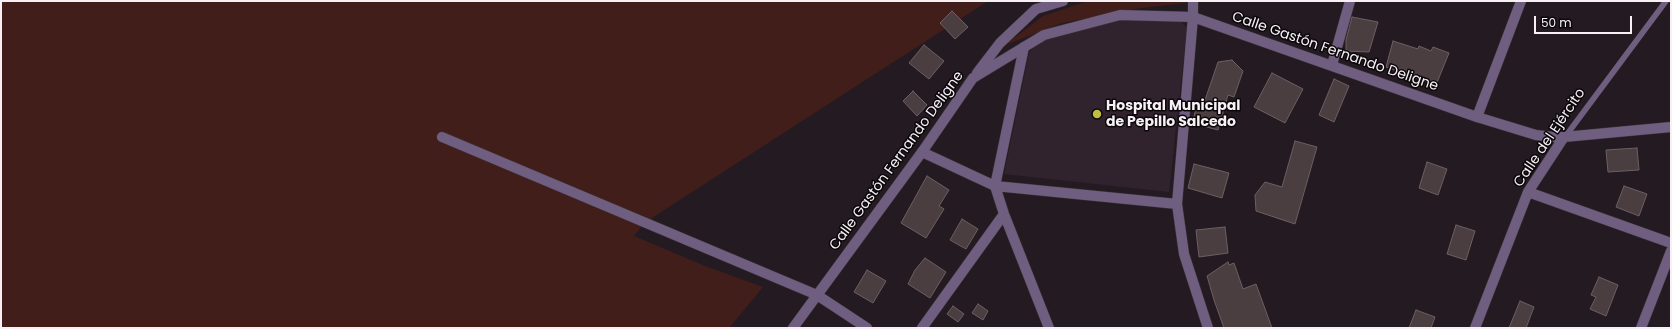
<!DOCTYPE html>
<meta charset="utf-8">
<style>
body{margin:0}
#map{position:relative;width:1672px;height:329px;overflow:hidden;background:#241b22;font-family:Poppins,sans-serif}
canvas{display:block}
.frame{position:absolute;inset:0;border:2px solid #f7f1f5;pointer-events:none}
.scale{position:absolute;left:1534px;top:16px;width:98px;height:18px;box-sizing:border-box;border:2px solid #f7f1f5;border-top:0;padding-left:5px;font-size:12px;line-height:14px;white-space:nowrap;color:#f7f1f5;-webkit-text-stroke:3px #0b070a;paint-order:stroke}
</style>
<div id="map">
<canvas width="1672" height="329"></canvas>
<div class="frame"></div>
<div class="scale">50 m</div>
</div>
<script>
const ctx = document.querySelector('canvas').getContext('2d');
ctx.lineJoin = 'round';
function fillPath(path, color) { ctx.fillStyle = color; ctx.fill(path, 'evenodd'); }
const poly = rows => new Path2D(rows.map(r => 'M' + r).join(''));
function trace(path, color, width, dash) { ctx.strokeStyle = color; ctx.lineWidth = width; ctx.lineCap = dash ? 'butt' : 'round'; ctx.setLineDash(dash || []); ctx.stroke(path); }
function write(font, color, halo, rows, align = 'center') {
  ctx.font = font + ' Poppins,sans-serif'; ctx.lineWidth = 3; ctx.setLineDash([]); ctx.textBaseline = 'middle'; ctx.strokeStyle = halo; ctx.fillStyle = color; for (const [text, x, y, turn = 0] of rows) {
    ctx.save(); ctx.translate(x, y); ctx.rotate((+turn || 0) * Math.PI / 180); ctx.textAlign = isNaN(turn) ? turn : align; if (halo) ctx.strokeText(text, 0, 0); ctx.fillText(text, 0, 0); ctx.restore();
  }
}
fillPath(poly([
 [1145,19,1181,22,1187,28,1169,192,1004,174,1029,53,1037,42,1057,34,1115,20]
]), '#31232e');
fillPath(poly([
 [1,1,988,1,644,223,634,236,705,266,763,287,729,328,1,328],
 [1088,1,1186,1,1186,3,1141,8,1062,23,1005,45,1043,16]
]), '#421e1a');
const building = poly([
 [952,11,968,27,955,39,940,23,952,11],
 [1352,17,1378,22,1369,52,1346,51,1346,40,1352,17],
 [1393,41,1418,49,1419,46,1431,51,1433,47,1449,53,1436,85,1386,67,1393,41],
 [924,45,944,61,929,79,909,63,924,45],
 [1232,60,1243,71,1234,97,1228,95,1218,130,1192,123,1198,102,1204,103,1218,62,1232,60],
 [1272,73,1303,89,1285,123,1254,107,1272,73],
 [1334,79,1349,86,1334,122,1319,115,1334,79],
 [913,91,927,105,917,116,903,101,913,91],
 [1295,141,1317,147,1295,224,1256,211,1255,195,1265,182,1282,187,1295,141],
 [1637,148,1639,170,1608,172,1606,150,1637,148],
 [1427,162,1447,169,1438,195,1419,188,1427,162],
 [1194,164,1229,173,1222,198,1188,188,1194,164],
 [927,176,949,190,939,206,944,209,926,238,901,223,927,176],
 [1624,186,1647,194,1639,216,1616,207,1624,186],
 [962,219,978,229,966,249,950,240,962,219],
 [1456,225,1475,231,1466,260,1447,254,1456,225],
 [1225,227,1228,253,1199,257,1196,230,1225,227],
 [925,258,946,272,930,298,908,284,915,270,925,258],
 [1228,262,1229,265,1234,263,1243,289,1256,284,1272,328,1224,328,1214,300,1207,276,1228,262],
 [867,270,886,281,873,303,854,292,867,270],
 [1599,277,1618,285,1606,316,1590,309,1596,297,1591,295,1599,277],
 [1520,301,1534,307,1526,328,1509,328,1520,301],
 [978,304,988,311,983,320,972,313,978,304],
 [953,306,964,314,958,322,947,314,953,306],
 [1416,310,1435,317,1431,328,1409,328,1416,310]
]);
fillPath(building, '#4a3e41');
trace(building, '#6d5f62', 1);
const service = poly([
 [1565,137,1666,1]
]);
const minor = poly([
 [1193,17,1177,204,1184,254,1208,328],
 [1024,47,995,186,1004,214,1049,328],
 [1332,65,1350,1],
 [1477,117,1521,1],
 [442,137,817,295,867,328],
 [922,152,995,186,1177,204],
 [1528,192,1671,243],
 [922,328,1004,214],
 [1475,328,1528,192,1564,137],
 [1641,328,1671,251]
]);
const tertiary = poly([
 [1193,1,1193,17],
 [977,73,1000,43,1036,9,1063,1],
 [793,328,922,152,973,78,1044,35,1120,15,1193,17,1477,117,1536,135,1553,137,1564,137,1671,127]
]);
trace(service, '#3d353b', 6);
trace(minor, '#3d353b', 11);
trace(tertiary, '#3d353b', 11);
trace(service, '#705e80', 5.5);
trace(minor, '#705e80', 10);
trace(tertiary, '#705e80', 10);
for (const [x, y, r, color] of [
 [1097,114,5,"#c2bd3f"]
]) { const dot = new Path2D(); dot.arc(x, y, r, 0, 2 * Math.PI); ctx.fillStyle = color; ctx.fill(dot); trace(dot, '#0b070a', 1.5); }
write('14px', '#f7f1f5', '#0b070a', [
 ["Calle Gastón Fernando Deligne",1335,52,19],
 ["Calle del Ejército",1550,138,-56],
 ["Calle Gastón Fernando Deligne",897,161,-54]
]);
write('bold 14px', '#f7f1f5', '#0b070a', [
 ["Hospital Municipal",1106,106],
 ["de Pepillo Salcedo",1106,122]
], 'left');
</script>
